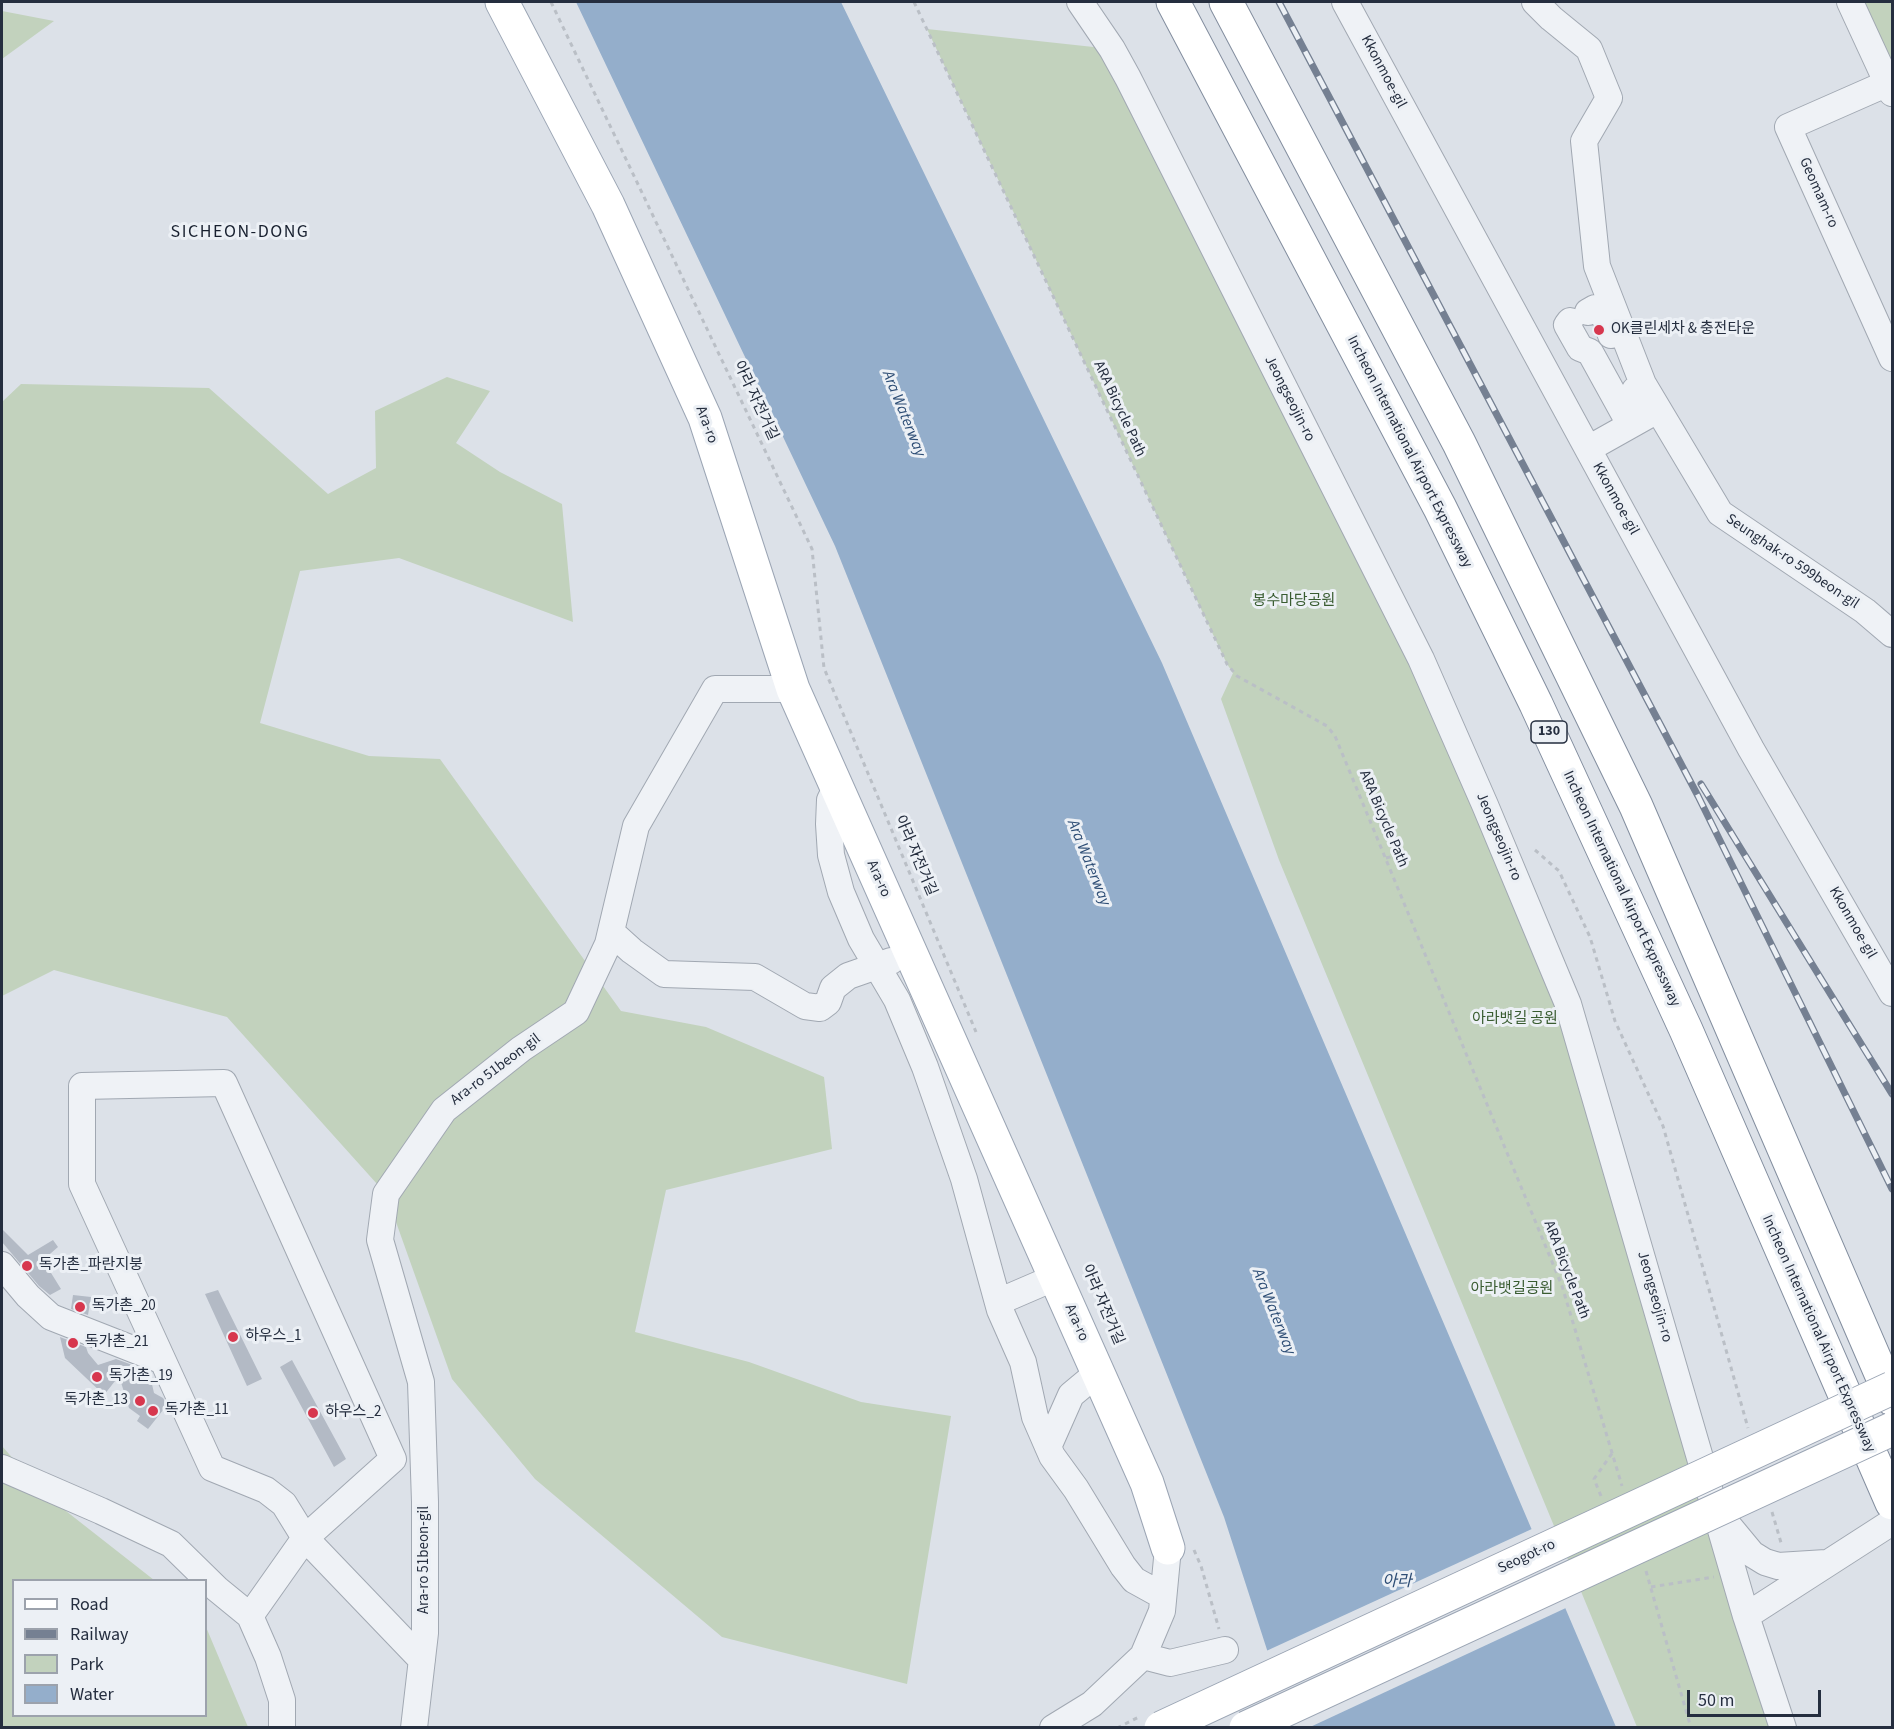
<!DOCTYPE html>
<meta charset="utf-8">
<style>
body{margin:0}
#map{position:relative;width:1894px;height:1729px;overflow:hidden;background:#dce1e8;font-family:"Source Sans 3",sans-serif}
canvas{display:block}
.frame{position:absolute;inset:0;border:3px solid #252e3f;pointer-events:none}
.legend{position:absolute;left:12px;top:1579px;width:195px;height:138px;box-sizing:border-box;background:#ecf0f5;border:2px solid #9ca2ac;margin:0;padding:8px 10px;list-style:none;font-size:18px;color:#252e3f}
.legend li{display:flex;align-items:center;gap:12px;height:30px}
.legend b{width:30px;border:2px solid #9ca2ac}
.scale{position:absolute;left:1687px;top:1690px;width:134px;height:27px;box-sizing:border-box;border:3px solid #252e3f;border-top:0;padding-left:8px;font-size:18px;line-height:21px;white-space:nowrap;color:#252e3f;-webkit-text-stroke:4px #ecf0f5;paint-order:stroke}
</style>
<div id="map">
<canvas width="1894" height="1729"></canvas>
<div class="frame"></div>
<ul class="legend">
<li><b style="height:8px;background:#fff"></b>Road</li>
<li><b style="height:8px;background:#758092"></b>Railway</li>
<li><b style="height:16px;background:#c2d2bd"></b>Park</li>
<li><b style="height:16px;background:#94aecb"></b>Water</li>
</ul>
<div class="scale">50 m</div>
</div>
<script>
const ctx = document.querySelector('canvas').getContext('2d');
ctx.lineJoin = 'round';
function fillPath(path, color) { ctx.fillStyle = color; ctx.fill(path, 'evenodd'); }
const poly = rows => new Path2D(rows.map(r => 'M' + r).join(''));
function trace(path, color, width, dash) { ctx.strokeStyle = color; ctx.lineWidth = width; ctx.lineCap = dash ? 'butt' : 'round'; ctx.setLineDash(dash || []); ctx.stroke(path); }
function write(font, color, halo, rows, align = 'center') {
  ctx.font = font + ' "Source Sans 3","Noto Sans KR",sans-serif'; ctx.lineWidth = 6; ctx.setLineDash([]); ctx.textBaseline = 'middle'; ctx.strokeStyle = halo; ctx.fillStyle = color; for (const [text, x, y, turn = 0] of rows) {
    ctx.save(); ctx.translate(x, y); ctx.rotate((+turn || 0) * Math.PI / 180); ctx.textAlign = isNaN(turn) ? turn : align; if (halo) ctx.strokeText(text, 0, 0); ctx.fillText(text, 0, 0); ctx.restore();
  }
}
fillPath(poly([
 [1850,2,1892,2,1892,93],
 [2,11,54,21,2,59],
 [927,29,1112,49,1421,659,1568,1004,1782,1727,1637,1727,1279,860,1221,699,1233,673,1227,664],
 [447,377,490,391,456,443,500,472,562,504,573,622,399,558,300,571,260,723,369,756,440,759,621,1011,706,1027,824,1077,832,1149,666,1190,635,1332,749,1362,861,1402,951,1416,907,1684,722,1637,535,1479,452,1379,386,1194,227,1017,54,970,2,996,2,402,21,384,209,388,328,494,376,468,375,411],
 [2,1446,43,1493,154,1580,14,1580,14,1716,206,1716,206,1627,248,1727,2,1727]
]), '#c2d2bd');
fillPath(poly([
 [576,2,841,2,1162,663,1616,1727,1292,1727,1224,1517,835,546]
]), '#94aecb');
fillPath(poly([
 [1534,1528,1568,1607,1308,1728,1289,1728,1264,1652]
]), '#dce1e8');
fillPath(poly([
 [2,1229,28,1255,53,1240,58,1247,43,1260,61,1289,50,1295,39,1286,2,1242],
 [218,1290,262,1379,247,1386,205,1294],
 [73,1295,91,1297,88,1315,71,1309],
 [60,1337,86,1347,88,1353,98,1365,116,1359,149,1371,154,1393,163,1398,167,1405,148,1429,137,1421,140,1416,129,1408,119,1376,104,1395,65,1358],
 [292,1360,346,1459,334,1467,280,1367]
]), '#b3bac5');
const minor = poly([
 [1080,2,1112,49,1128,78,1421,659,1485,805,1568,1004,1746,1616,1783,1728],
 [1345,2,1751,749,1892,993],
 [1535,2,1551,18,1589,49,1609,98,1584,141,1597,266,1643,384,1720,513,1865,611,1892,634],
 [1850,2,1892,93],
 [1888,83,1788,127,1892,358],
 [1588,312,1595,308,1602,310,1611,335],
 [1570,321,1567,325,1580,348,1590,352,1627,419,1626,427],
 [1588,449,1645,417,1647,409,1635,390],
 [837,786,830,800,829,824,831,855,841,892,861,939,897,1000,925,1067,964,1179,1000,1310,1023,1362,1035,1417,1052,1456,1076,1489,1123,1566,1134,1580,1163,1596],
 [611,932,632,951,664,974,755,977,805,1006,820,1008,828,1002,833,988,848,976,891,961],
 [2,1265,28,1296,51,1317,163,1361],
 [998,1302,1056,1277],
 [1048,1447,1071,1395,1089,1380,1099,1374],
 [2,1468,101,1511,171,1544,217,1589,250,1616,268,1657,282,1700,282,1728],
 [1723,1519,1752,1554,1765,1562,1778,1566,1826,1563],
 [250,1616,305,1538,393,1459,224,1083,82,1086,82,1184,212,1468,266,1490,284,1504,305,1538,422,1660],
 [1746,1616,1892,1522],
 [1143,1656,1170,1663,1225,1650],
 [414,1728,425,1633,425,1502,421,1382,380,1240,386,1194,444,1110,521,1049,576,1012,608,944,636,826,715,689,793,689],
 [1053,1728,1092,1704,1143,1656,1162,1611,1168,1548]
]);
const major = poly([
 [502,2,608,205,705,418,793,689,1147,1483,1168,1548]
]);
const highway = poly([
 [1173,2,1440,508,1536,704,1686,1030,1892,1503],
 [1226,2,1459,443,1636,806,1892,1399]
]);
trace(minor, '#a1a8b2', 28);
trace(major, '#9ba5b4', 35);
trace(highway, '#838e9f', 35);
trace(poly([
 [551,2,812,549,824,668,976,1032],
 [914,2,1227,664,1237,676,1327,726,1335,736,1562,1286,1622,1486],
 [1535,850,1559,871,1590,937,1615,1021,1663,1126,1748,1428],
 [1386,858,1398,855],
 [1601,1496,1594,1479,1613,1452],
 [1772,1512,1782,1546],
 [1194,1550,1201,1566,1219,1629],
 [1646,1571,1691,1728],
 [1651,1587,1714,1577]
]), '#babfc6', 3, [4.5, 4.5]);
trace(minor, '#eff2f6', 26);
trace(major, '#fff', 33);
trace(highway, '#fff', 33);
const rail = poly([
 [1279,2,1698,796,1892,1189],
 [1701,784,1892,1094]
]);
trace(rail, '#758092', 7);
trace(rail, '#ecf0f5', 4.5, [14]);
const majorBridge = poly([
 [1161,1728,1892,1388],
 [1246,1728,1892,1429]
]);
trace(majorBridge, '#9ba5b4', 35, []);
trace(poly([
 [1117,1728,1139,1717]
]), '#babfc6', 3, [4.5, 4.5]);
trace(majorBridge, '#fff', 33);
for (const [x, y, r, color] of [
 [1599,330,6,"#d7374e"],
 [27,1266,6,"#d7374e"],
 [80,1307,6,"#d7374e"],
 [233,1337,6,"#d7374e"],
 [73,1343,6,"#d7374e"],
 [97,1377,6,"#d7374e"],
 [140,1401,6,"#d7374e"],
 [153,1411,6,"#d7374e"],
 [313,1413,6,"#d7374e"]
]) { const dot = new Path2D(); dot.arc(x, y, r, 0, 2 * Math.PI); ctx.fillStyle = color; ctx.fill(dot); trace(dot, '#ecf0f5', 2); }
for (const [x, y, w] of [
 [1549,732,36]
]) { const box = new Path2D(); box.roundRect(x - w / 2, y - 11, w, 22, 4.5); ctx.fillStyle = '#ecf0f5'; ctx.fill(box); trace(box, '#252e3f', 1.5); }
write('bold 14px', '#252e3f', null, [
 ["130",1549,732]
]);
write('15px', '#252e3f', '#ecf0f5', [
 ["Kkonmoe-gil",1383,72,62],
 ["Geomam-ro",1818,193,66],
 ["Jeongseojin-ro",1289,399,63],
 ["아라 자전거길",755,401,65],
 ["ARA Bicycle Path",1119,409,65],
 ["Ara-ro",706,425,70],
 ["Incheon International Airport Expressway",1409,452,63],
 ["Kkonmoe-gil",1615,499,61],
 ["Seunghak-ro 599beon-gil",1792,562,34],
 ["ARA Bicycle Path",1383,819,67],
 ["Jeongseojin-ro",1498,837,67],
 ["아라 자전거길",915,856,67],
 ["Ara-ro",878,879,66],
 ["Incheon International Airport Expressway",1621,889,65],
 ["Kkonmoe-gil",1852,923,60],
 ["Ara-ro 51beon-gil",496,1070,-37],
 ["ARA Bicycle Path",1566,1270,69],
 ["Jeongseojin-ro",1654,1297,74],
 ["아라 자전거길",1102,1305,67],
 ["Ara-ro",1076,1323,66],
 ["Incheon International Airport Expressway",1818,1334,66],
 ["Seogot-ro",1527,1557,-25],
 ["Ara-ro 51beon-gil",425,1560,-90]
]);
write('15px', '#252e3f', '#ecf0f5', [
 ["OK클린세차 & 충전타운",1611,330],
 ["독가촌_파란지붕",39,1266],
 ["독가촌_20",92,1307],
 ["하우스_1",245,1337],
 ["독가촌_21",85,1343],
 ["독가촌_19",109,1377],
 ["독가촌_13",128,1401,"right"],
 ["독가촌_11",165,1411],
 ["하우스_2",325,1413]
], 'left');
write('15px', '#395c31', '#ecf0f5', [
 ["봉수마당공원",1294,602],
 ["아라뱃길 공원",1515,1020],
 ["아라뱃길공원",1512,1290]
]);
write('italic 16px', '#2d4d75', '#ecf0f5', [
 ["Ara Waterway",903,414,68],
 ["Ara Waterway",1088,863,68],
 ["Ara Waterway",1273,1312,68],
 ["아라",1397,1582]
]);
ctx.letterSpacing = '1.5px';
write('18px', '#18202f', '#ecf0f5', [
 ["SICHEON-DONG",240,233]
]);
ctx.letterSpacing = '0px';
</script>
